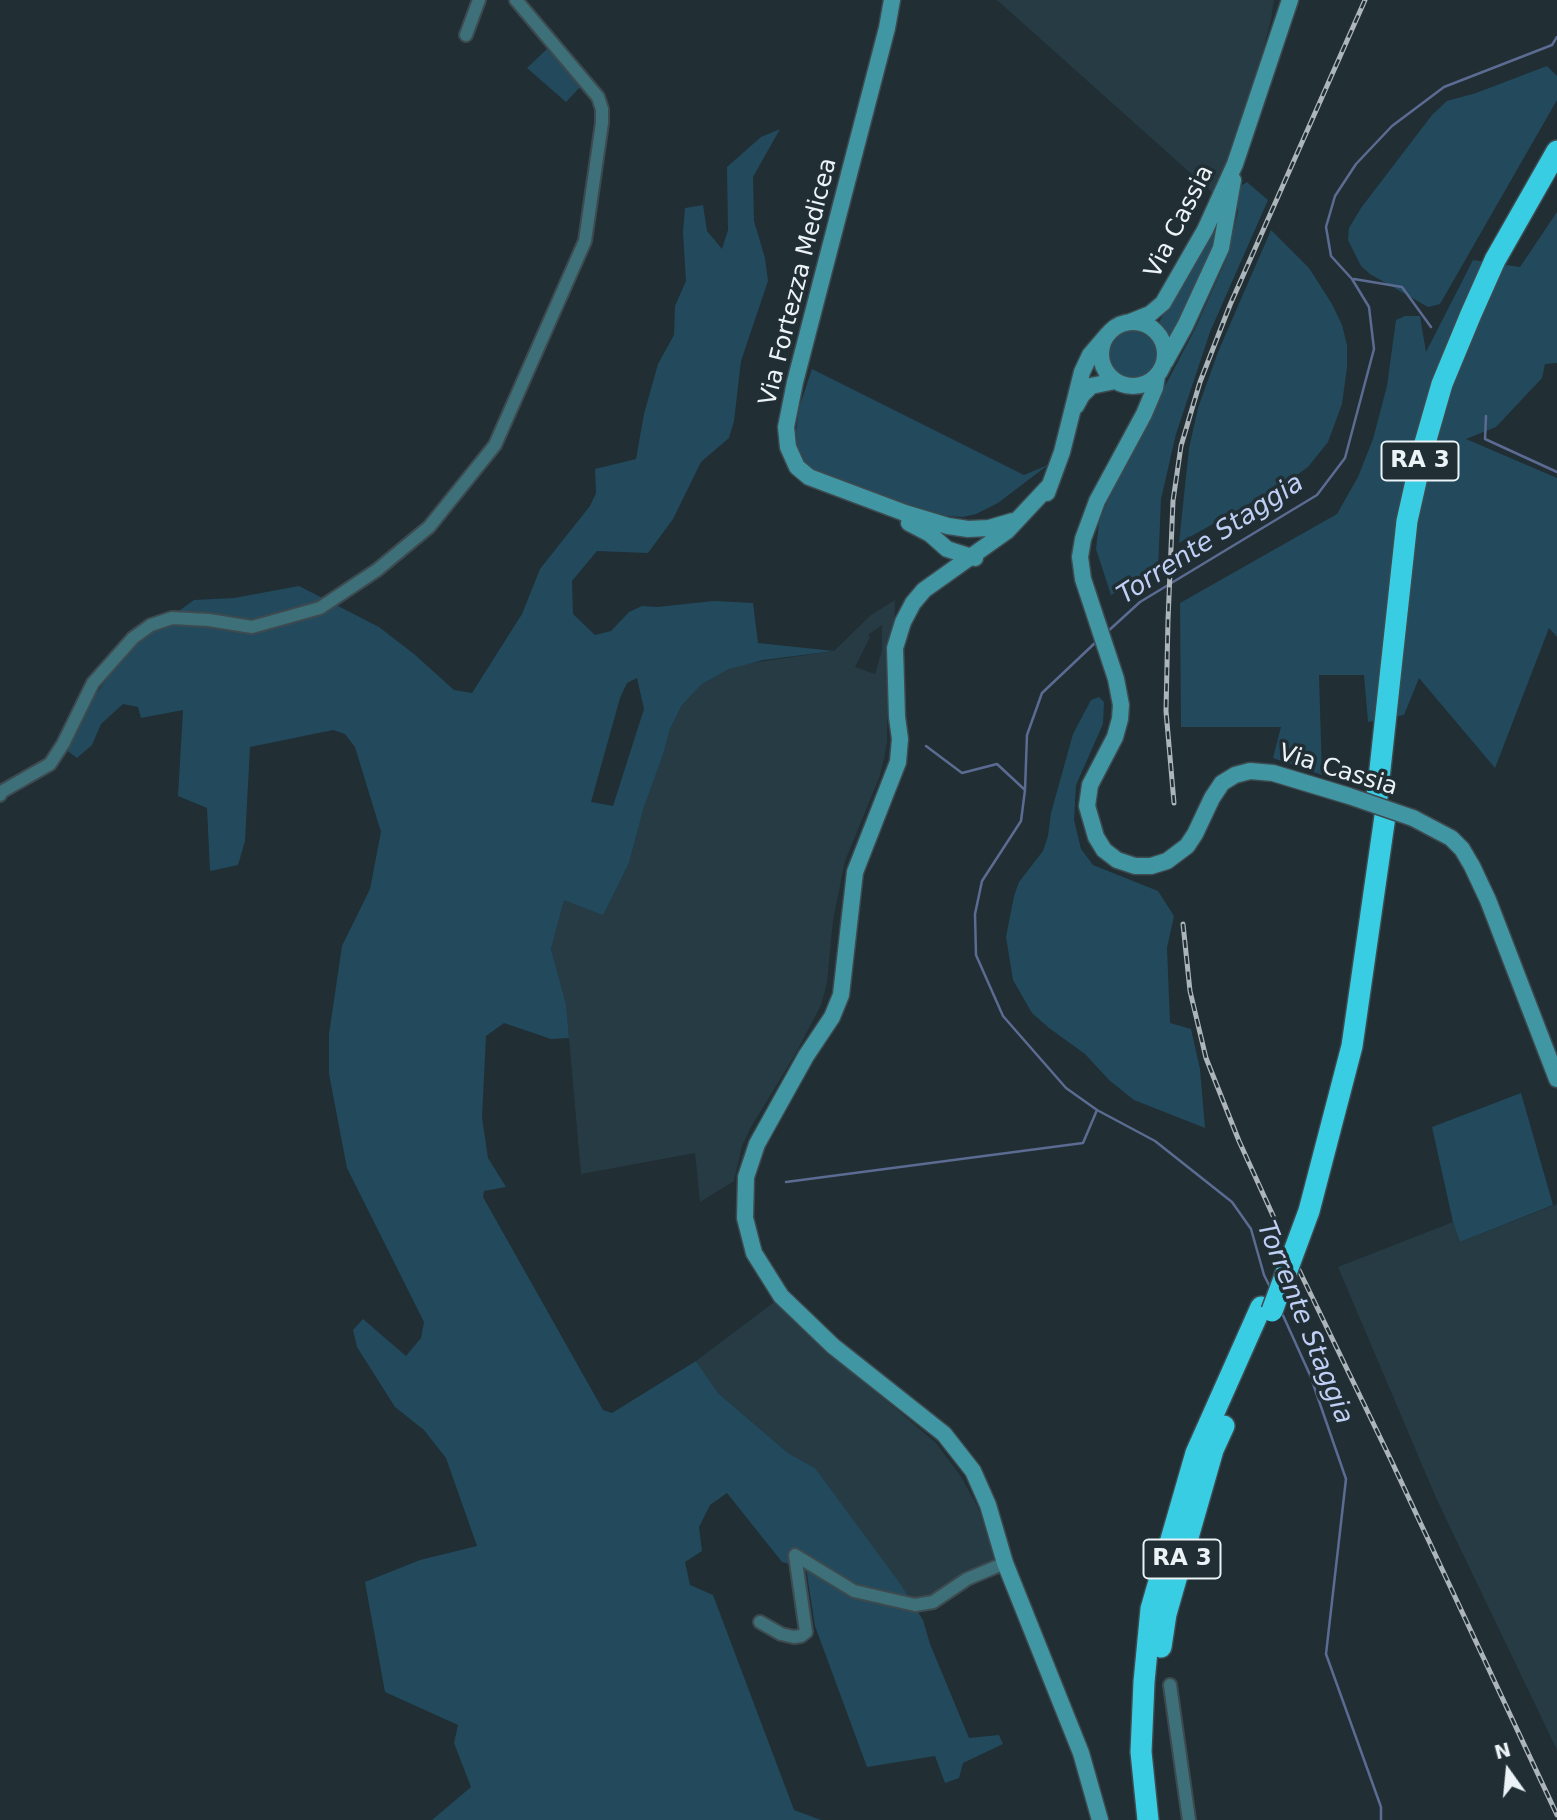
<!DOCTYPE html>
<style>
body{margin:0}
#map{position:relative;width:1557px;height:1820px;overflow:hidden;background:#212e34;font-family:"DejaVu Sans",sans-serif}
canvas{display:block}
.north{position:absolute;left:1473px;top:1736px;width:70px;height:70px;-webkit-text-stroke:5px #212e34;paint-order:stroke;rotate:345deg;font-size:19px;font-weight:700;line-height:28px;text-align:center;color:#ebf3f7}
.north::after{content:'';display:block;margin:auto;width:24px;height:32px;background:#ebf3f7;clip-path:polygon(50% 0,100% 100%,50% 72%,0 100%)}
</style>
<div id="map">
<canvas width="1557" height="1820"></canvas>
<div class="north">N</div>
</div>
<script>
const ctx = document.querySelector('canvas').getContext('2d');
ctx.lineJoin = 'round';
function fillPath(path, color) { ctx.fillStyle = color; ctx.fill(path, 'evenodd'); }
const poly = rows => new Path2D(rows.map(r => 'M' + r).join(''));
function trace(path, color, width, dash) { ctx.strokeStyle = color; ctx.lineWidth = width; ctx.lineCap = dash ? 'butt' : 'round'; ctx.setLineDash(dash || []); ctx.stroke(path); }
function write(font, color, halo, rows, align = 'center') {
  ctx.font = font + ' "DejaVu Sans",sans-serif'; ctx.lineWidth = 7; ctx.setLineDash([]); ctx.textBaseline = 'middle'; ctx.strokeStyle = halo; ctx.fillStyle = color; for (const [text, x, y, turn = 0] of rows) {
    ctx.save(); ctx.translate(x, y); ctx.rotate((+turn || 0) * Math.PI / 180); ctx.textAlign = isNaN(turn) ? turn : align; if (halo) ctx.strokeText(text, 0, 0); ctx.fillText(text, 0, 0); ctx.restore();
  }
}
fillPath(poly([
 [997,0,1274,0,1271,19,1258,72,1215,195],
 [895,600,894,629,888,655,887,741,884,759,879,778,845,861,833,920,827,983,821,1005,796,1053,751,1127,742,1146,734,1181,700,1202,695,1153,581,1174,566,1004,551,949,564,899,603,914,629,863,644,807,663,755,670,729,682,705,702,684,729,669,744,664,834,651,871,615],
 [882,625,882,650,875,674,855,667,870,637,868,635],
 [1557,1204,1557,1750,1437,1500,1338,1267,1453,1222,1460,1242],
 [777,1300,815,1340,936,1443,960,1475,978,1507,996,1558,925,1598,911,1601,815,1468,788,1453,718,1393,696,1361]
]), '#273b44');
fillPath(poly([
 [549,47,583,84,566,102,527,68],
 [1547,66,1557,76,1557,100,1440,304,1428,307,1370,274,1361,266,1348,240,1349,228,1361,208,1432,115,1447,101,1476,93],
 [780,129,753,177,754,221,765,258,768,281,741,361,734,421,729,438,701,462,673,519,648,553,597,551,572,581,573,614,595,635,611,631,629,612,642,606,657,607,714,601,753,603,758,643,834,651,763,660,729,669,702,684,682,705,670,729,663,755,644,807,629,863,603,915,564,900,551,949,566,1004,569,1038,551,1039,504,1023,486,1036,482,1118,488,1158,506,1187,484,1191,483,1197,603,1410,612,1413,696,1361,718,1393,788,1453,815,1468,901,1585,923,1620,930,1644,969,1738,999,1735,1003,1744,963,1763,959,1778,945,1783,935,1756,867,1767,815,1626,806,1568,782,1562,727,1493,710,1505,699,1527,702,1551,685,1562,690,1585,713,1595,794,1810,821,1820,432,1820,471,1787,454,1743,458,1725,385,1692,365,1582,420,1560,477,1546,446,1458,424,1430,395,1407,357,1347,353,1330,363,1319,406,1356,421,1338,424,1322,347,1168,329,1074,329,1034,342,946,370,889,381,832,355,747,345,734,333,730,250,747,245,841,238,865,210,871,207,808,178,796,183,710,141,718,138,707,123,704,101,724,92,745,77,758,65,749,96,694,129,647,194,600,234,598,299,586,379,627,414,654,454,690,472,693,522,614,540,569,590,506,596,493,595,469,636,459,644,414,658,364,674,335,675,306,686,281,683,232,685,208,703,205,707,231,722,249,728,230,727,167,761,137],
 [637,678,644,709,613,806,591,802,620,698,627,683],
 [1247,182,1268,200,1210,332,1176,434,1161,499,1158,570,1111,595,1096,549,1099,522,1117,477,1195,329,1226,260,1238,212,1236,189],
 [1221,206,1211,261,1169,340,1158,324,1159,322,1195,262],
 [1557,212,1557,363,1545,364,1542,378,1496,427,1466,439,1557,478,1557,637,1549,628,1495,768,1419,678,1404,715,1368,722,1364,675,1319,675,1322,775,1273,758,1281,727,1181,727,1180,603,1337,514,1358,477,1373,439,1387,386,1396,320,1405,316,1420,316,1426,352,1473,260,1520,267],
 [1271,230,1309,268,1332,304,1342,325,1347,345,1347,367,1342,404,1328,442,1308,467,1286,483,1179,543,1189,448,1198,408,1218,352],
 '1108 355a25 25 0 1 1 50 0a25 25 0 1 1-50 0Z',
 [812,369,1024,475,1048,465,998,503,976,514,963,517,932,515,836,484,807,468,797,449,796,432,799,408],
 [1099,697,1104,702,1103,724,1076,785,1074,820,1081,849,1093,865,1158,891,1174,916,1167,948,1170,1023,1191,1029,1200,1069,1205,1128,1134,1100,1109,1080,1085,1054,1049,1028,1032,1013,1013,980,1006,937,1014,896,1019,882,1043,851,1048,836,1051,813,1073,734,1091,700],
 [1521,1093,1553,1205,1460,1242,1453,1222,1432,1127]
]), '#224a5c');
trace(poly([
 [1354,279,1402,287,1431,327],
 [1486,416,1485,439,1557,472],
 [1106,633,1140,602,1317,495,1345,458,1374,349,1369,307,1352,279,1331,256,1326,227,1335,196,1356,164,1392,126,1444,87,1552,45,1557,37],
 [1096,642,1042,693,1027,735,1025,790,1021,821,982,881,975,914,976,955,1003,1016,1066,1088,1097,1110,1155,1141,1232,1202,1251,1229,1264,1275,1271,1289],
 [926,746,962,773,997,764,1025,790],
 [786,1182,1083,1143,1097,1110],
 [1281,1311,1310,1375,1346,1479,1326,1654,1381,1807,1381,1820]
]), '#5c6b92', 2.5);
const street = poly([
 [466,35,479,0],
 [0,795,1,792,50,764,63,744,93,683,133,638,151,625,172,618,209,620,252,627,320,608,377,570,429,527,495,445,585,241,602,123,602,109,598,97,516,0],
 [760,1622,781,1634,794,1637,801,1636,806,1632,795,1555,854,1591,915,1605,933,1602,967,1579,1005,1563],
 [1170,1685,1189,1820]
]);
const secondary = poly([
 [892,0,887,28,795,382,786,427,788,447,797,467,809,477,905,513,948,526,968,529,989,528,1013,521],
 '1101 354a32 32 0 1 1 64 0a32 32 0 1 1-64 0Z',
 [1130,322,1150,314,1163,303,1205,230,1235,164,1290,0],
 [1165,362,1185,326,1221,248,1233,180],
 [1157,376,1155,388,1144,414,1097,501,1083,539,1080,557,1083,579,1116,679,1121,705,1120,719,1115,737,1090,785,1087,806,1096,837,1104,850,1117,860,1135,866,1151,866,1167,861,1187,846,1195,834,1212,798,1222,783,1235,775,1250,771,1273,773,1349,796],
 [1076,406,1082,395,1091,386,1115,381],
 [1050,485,1007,531,924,590,913,603,903,622,895,648,897,717,900,739,898,762,855,872,841,995,832,1017,806,1056,757,1144,746,1177,745,1218,754,1253,781,1296,833,1346,944,1434,973,1471,988,1505,1005,1563,1081,1753,1100,1820],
 [1047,493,1062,452,1082,372,1090,355,1108,334],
 [909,523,930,534,947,549,975,558],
 [1413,818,1451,838,1462,849,1472,866,1488,900,1557,1079]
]);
const highway = poly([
 [1377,797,1407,521,1423,450,1442,384,1471,314,1495,260,1557,151],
 [1309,1211,1352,1046,1385,816],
 [1161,1647,1166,1614,1213,1450,1224,1426],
 [1148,1820,1141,1752,1144,1682,1151,1609,1196,1453,1261,1307]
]);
trace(street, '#3d4a4f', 16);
trace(secondary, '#3d4a4f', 19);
trace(highway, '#3d4a4f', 24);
trace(street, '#3e7079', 12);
trace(secondary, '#4196a4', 16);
trace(highway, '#39cde4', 21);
const rail = poly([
 [1174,803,1166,711,1168,620,1173,501,1181,446,1200,382,1230,305,1365,0],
 [1183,924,1190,991,1206,1058,1239,1141,1280,1231],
 [1299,1270,1391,1460,1557,1815]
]);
trace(rail, '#acb5ba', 5);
trace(rail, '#212e34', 2.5, [8]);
const secondaryBridge = poly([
 [1349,796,1413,818]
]);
const highwayBridge = poly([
 [1272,1311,1309,1211]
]);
trace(secondaryBridge, '#3d4a4f', 19, []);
trace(highwayBridge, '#3d4a4f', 24, []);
trace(secondaryBridge, '#4196a4', 16);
trace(highwayBridge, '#39cde4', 21);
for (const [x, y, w] of [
 [1420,461,77],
 [1182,1559,77]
]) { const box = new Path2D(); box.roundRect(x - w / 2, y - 19.5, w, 39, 5); ctx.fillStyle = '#212e34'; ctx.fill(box); trace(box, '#ebf3f7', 2); }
write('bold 23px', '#ebf3f7', null, [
 ["RA 3",1420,461],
 ["RA 3",1182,1559]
]);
write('24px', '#ebf3f7', '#212e34', [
 ["Via Cassia",1180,222,-63],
 ["Via Fortezza Medicea",799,282,-76],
 ["Via Cassia",1338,771,17]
]);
write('italic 26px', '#c0cff5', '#212e34', [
 ["Torrente Staggia",1211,540,-33],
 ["Torrente Staggia",1304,1323,68]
]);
</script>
